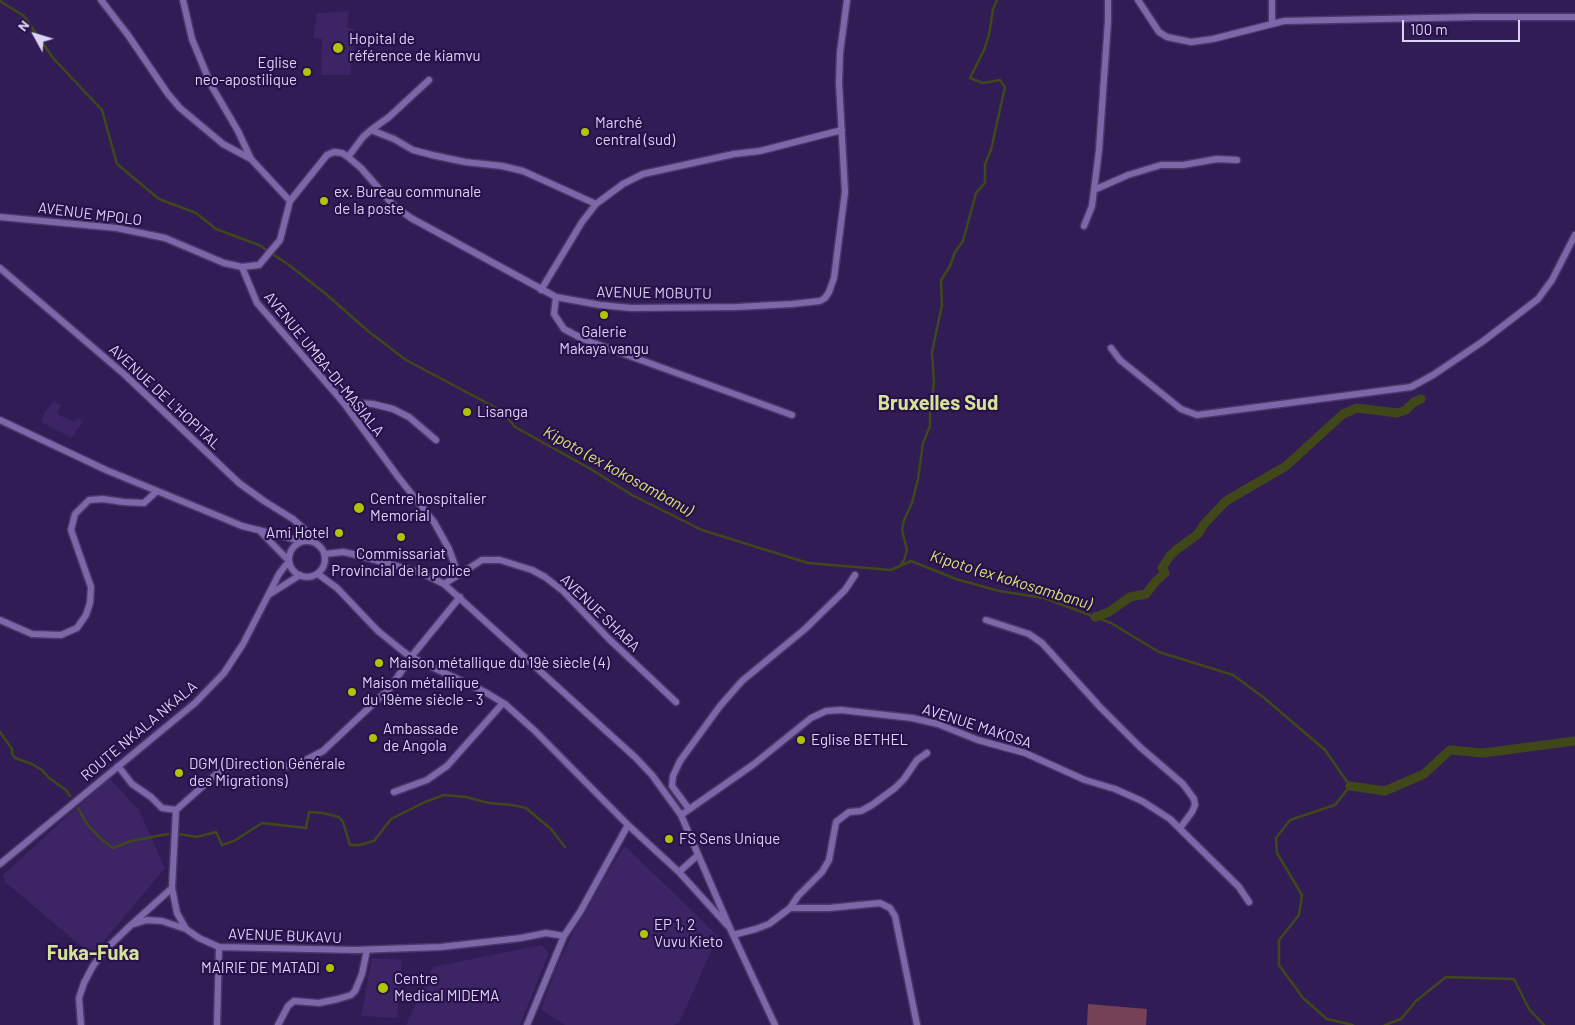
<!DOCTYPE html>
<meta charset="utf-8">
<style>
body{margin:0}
#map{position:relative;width:1575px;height:1025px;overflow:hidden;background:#321c55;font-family:Barlow,sans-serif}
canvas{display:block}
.north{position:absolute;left:10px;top:10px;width:50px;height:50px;-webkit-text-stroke:4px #28114a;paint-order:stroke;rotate:309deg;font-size:14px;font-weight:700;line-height:20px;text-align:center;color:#dcd2f6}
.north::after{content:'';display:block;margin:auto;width:18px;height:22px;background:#dcd2f6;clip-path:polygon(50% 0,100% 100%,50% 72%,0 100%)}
.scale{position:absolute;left:1402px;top:20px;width:118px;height:22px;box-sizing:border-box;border:2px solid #dcd2f6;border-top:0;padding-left:6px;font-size:15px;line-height:18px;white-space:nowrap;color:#dcd2f6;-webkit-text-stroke:4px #28114a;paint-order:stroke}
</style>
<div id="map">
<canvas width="1575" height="1025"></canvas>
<div class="north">N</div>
<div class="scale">100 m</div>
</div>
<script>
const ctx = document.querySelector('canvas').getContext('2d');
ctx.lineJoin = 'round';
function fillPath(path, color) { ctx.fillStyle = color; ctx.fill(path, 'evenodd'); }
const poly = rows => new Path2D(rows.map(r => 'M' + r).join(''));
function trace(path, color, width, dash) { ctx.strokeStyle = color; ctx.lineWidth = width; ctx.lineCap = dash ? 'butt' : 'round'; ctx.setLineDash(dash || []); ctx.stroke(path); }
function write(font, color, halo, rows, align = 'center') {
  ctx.font = font + ' Barlow,sans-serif'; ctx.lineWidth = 4.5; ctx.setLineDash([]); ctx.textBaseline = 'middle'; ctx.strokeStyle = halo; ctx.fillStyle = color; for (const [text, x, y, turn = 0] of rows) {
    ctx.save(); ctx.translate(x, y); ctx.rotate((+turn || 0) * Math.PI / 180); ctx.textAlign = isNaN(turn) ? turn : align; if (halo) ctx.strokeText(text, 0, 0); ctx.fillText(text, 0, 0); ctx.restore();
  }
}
fillPath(poly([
 [349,11,347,27,354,29,354,43,350,75,321,75,322,39,313,38,317,13],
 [54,401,61,405,57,414,74,422,77,418,83,421,72,438,41,422,45,412],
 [109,778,139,810,165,868,92,955,5,882,3,875],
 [625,846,718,936,680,1021,674,1025,565,1025,541,1010,556,968,574,931,609,870],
 [541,945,549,953,520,1025,406,1025,433,967],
 [372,958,402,960,397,1018,361,1016]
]), '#3c2465');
fillPath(poly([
 [1088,1004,1147,1009,1146,1025,1087,1025]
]), '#744254');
trace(poly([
 [0,1,24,16,53,58,102,110,117,164,159,199,196,213,216,229,259,245,289,265,326,294,368,331,406,360,502,411,515,427,589,468,632,495,702,530,808,563,891,570,911,561,956,579,999,591,1044,598,1111,623,1159,652,1233,675,1263,697,1325,750,1350,786,1335,805,1290,820,1276,838,1277,853,1302,895,1299,915,1279,940,1279,965,1303,998,1327,1019,1353,1025],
 [900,566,904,560,907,550,902,530,904,520,912,503,918,479,923,443,930,426,930,411,934,383,932,352,942,305,941,280,950,266,955,252,963,241,976,193,985,183,985,164,991,150,1005,87,1000,80,983,83,970,78,984,50,989,35,993,9,997,0],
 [0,732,12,749,12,754,15,758,32,764,42,770,49,778,66,790,70,796],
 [78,808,87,824,102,840,113,848,131,841,168,834],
 [179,834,197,837,216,832,222,845,234,841,262,823,306,828,309,812,323,813,339,817,343,822,350,845,359,845,374,841,391,819,425,802,444,795,466,797,489,803,512,805,526,808,551,829,565,847],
 [1385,1025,1401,1019,1416,1001,1446,977,1514,979,1529,1009,1544,1025]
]), '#404819', 2.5);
trace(poly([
 [1095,617,1109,612,1130,597,1146,594,1156,581,1165,573,1162,568,1170,556,1176,550,1198,534,1205,523,1226,501,1286,466,1343,414,1357,408,1397,413,1406,410,1414,402,1421,399],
 [1350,786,1385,791,1424,774,1450,750,1483,753,1575,741]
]), '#404819', 9);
const minor = poly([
 [101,0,128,35,168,94,180,108,223,144,251,159],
 [183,0,192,39,211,85,238,131,251,159,290,201],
 [1138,0,1159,32,1167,37,1191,42,1213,39,1284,21,1477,17,1575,17],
 [1272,0,1272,24],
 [371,130,389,117,429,80],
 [348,157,363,137,371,130,394,139,413,150,432,155,465,162,502,166,523,171,596,204],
 [1094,190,1128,175,1161,165,1183,165,1217,159,1237,160],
 [0,217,117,228,165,238,224,263,242,267,250,266,259,265,280,240,290,201,327,155,334,152,342,153,348,157,361,168,394,206,411,218,556,297,600,305,631,308,737,307,792,304,820,301,825,298,829,292,834,278,845,192,839,83,840,53,847,0],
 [1084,226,1092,206,1099,150,1108,21,1108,0],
 [242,267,257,303,343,402,399,478,434,522,449,549,458,574],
 [0,268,124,374,239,483,264,501,293,519,304,529,313,541],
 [541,290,582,222,596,204,623,184,643,174,734,154,760,151,842,130],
 [556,297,554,314,564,329,583,339,792,415],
 [1111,348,1120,360,1181,409,1197,415,1411,387,1433,375,1482,342,1538,299,1552,280,1575,235],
 [343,402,373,404,393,409,409,417,436,440],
 [0,420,106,470,223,518,242,526,302,541],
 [259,530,289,561],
 '289 559a18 18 0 1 1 36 0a18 18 0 1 1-36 0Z',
 [325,554,343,552,357,555,422,573,444,584,636,758,652,775,681,815,729,926,775,1025],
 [318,574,337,588,378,631,404,652,411,657,485,692,505,704,535,731,628,825,679,872,728,926],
 [444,584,482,560,500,560,532,570,545,577,563,591,609,639,676,702],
 [270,594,300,575],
 [460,597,411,657,390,688,323,751,294,766,230,766,221,770,176,810,172,888,177,913,186,929,199,938,219,947,355,950,441,947,521,938,546,933,564,936],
 [0,620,32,634,61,635,77,628,86,615,90,603,91,587,71,530,75,514,89,500,103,499,123,502,144,503,157,491],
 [986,620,1029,634,1042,643,1100,707,1140,747,1183,784,1194,799,1195,805,1192,812,1180,828],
 [118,766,132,784,151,797,162,808,176,810],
 [394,792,427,780,447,766,503,703],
 [689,809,672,786,673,776,680,761,720,706,742,681,805,629,845,590,855,575],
 [681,815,754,764,811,718,826,711,841,710,912,718,938,724,978,740,1025,753,1085,780,1115,789,1142,801,1170,819,1239,887,1249,902],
 [0,864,195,703,224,673,243,644,279,574,285,566,289,563],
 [679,872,698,855],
 [790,908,829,908,880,903,890,908,895,916,917,1025],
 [134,924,147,920,162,921,186,929],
 [733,935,756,929,769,924,790,908,798,896,822,872,829,860,836,822,849,812,861,811,872,805,895,788,904,779,917,760,927,753],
 [81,1025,79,998,84,983,93,966,104,951,131,925,172,888],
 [217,1025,219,947],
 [278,1025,288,1006,294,1001,319,1003,338,999,351,995,355,991,362,974,367,950],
 [527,1025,564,936,580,912,628,825]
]);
trace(minor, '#4c376a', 9);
trace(minor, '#7c68a8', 6);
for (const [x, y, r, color] of [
 [338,48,6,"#afc504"],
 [307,72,5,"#afc504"],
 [585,132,5,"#afc504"],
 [324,201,5,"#afc504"],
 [604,315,5,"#afc504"],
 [467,412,5,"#afc504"],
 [359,508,6,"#afc504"],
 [339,533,5,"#afc504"],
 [401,537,5,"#afc504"],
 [379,663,5,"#afc504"],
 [352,692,5,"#afc504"],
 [373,738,5,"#afc504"],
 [801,740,5,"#afc504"],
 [179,773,5,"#afc504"],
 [669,839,5,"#afc504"],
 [644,934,5,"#afc504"],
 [330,968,5,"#afc504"],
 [383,988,6,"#afc504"]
]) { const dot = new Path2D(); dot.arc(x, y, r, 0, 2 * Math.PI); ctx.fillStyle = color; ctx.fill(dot); trace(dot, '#28114a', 2); }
write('15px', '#dcd2f6', '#28114a', [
 ["Hopital de",349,39],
 ["référence de kiamvu",349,56],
 ["Eglise",297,63,"right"],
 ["neo-apostilique",297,80,"right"],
 ["Marché",595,123],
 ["central (sud)",595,140],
 ["ex. Bureau communale",334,192],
 ["de la poste",334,209],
 ["Galerie",604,332,"center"],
 ["Makaya vangu",604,349,"center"],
 ["Lisanga",477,412],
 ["Centre hospitalier",370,499],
 ["Memorial",370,516],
 ["Ami Hotel",329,533,"right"],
 ["Commissariat",401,554,"center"],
 ["Provincial de la police",401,571,"center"],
 ["Maison métallique du 19è siècle (4)",389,663],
 ["Maison métallique",362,683],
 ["du 19ème siècle - 3",362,700],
 ["Ambassade",383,729],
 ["de Angola",383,746],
 ["Eglise BETHEL",811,740],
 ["DGM (Direction Générale",189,764],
 ["des Migrations)",189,781],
 ["FS Sens Unique",679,839],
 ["EP 1, 2",654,925],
 ["Vuvu Kieto",654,942],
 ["MAIRIE DE MATADI",320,968,"right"],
 ["Centre",394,979],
 ["Medical MIDEMA",394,996]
], 'left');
write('15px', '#dcd2f6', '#28114a', [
 ["AVENUE MPOLO",90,214,7],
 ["AVENUE MOBUTU",654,293,1],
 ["AVENUE UMBA-DI-MASIALA",324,364,51],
 ["AVENUE DE L'HOPITAL",165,397,43],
 ["AVENUE SHABA",600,613,44],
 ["AVENUE MAKOSA",977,726,18],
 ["ROUTE NKALA NKALA",139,731,-40],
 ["AVENUE BUKAVU",285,936,2]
]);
write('italic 16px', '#d2e671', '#28114a', [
 ["Kipoto (ex kokosambanu)",618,471,29],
 ["Kipoto (ex kokosambanu)",1011,580,17]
]);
write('bold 20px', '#d4e397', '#28114a', [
 ["Bruxelles Sud",938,403],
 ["Fuka-Fuka",93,953]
]);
</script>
